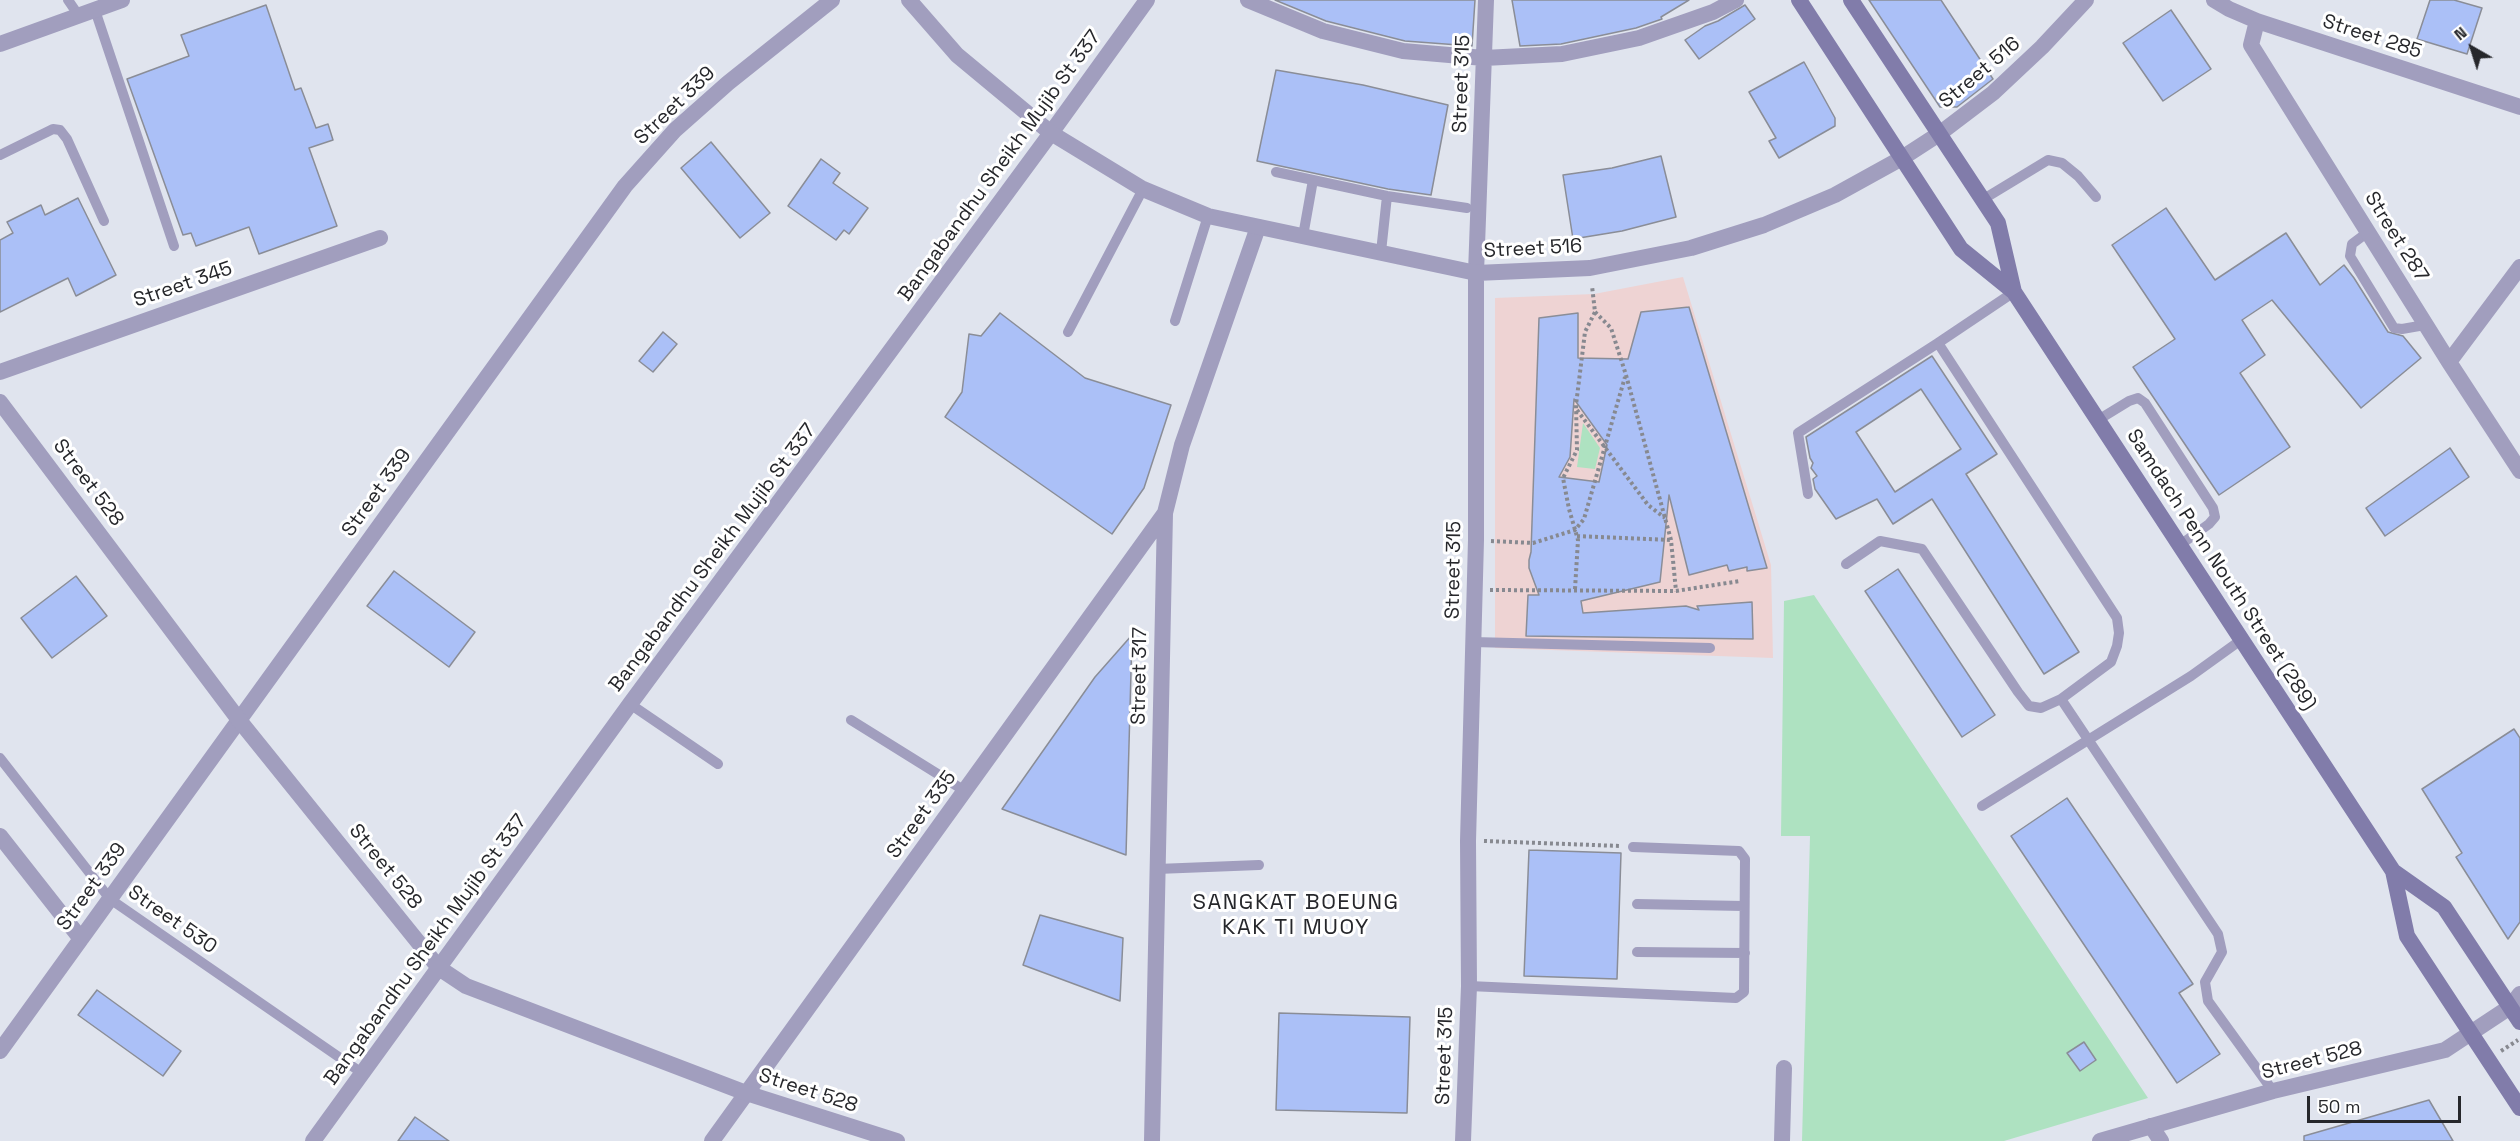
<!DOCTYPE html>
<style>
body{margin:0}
#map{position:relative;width:2520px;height:1141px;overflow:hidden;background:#e0e4ee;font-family:"Space Grotesk",sans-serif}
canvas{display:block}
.north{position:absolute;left:2442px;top:18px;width:60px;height:60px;-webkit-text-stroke:4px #fff;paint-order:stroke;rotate:321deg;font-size:16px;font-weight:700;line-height:24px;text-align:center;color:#26272b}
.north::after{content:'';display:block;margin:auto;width:21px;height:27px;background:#26272b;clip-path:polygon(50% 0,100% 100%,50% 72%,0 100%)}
.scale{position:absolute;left:2307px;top:1096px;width:154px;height:27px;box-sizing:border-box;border:3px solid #26272b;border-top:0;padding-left:8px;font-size:18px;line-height:21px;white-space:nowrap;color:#26272b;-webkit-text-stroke:4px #fff;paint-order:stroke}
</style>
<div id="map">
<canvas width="2520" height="1141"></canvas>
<div class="north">N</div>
<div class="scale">50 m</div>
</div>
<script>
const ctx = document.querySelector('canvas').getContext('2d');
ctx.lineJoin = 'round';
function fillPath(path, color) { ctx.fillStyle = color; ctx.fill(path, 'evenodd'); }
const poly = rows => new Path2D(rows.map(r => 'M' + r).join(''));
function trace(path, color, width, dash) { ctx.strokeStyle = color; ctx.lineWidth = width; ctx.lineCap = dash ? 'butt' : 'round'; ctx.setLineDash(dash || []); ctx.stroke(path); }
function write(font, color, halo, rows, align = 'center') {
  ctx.font = font + ' "Space Grotesk",sans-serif'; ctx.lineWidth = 6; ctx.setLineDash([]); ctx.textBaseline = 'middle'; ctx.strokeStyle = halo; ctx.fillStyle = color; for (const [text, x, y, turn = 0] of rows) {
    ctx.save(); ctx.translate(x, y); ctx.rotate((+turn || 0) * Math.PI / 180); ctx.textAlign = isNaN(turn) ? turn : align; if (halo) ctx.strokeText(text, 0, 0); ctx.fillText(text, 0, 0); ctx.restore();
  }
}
fillPath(poly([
 [1683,277,1771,565,1773,658,1495,648,1495,298,1594,294]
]), '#eed3d3');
fillPath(poly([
 [1583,423,1600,448,1595,469,1577,467],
 [1814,595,2148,1098,2004,1141,1802,1141,1810,836,1781,836,1784,601]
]), '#aee2c1');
const building = poly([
 [1275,0,1475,0,1472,46,1405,41,1326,21,1275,0],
 [1512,0,1689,0,1661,17,1662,19,1636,28,1561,44,1520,46,1512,0],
 [1869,0,1941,0,1993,79,1957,107,1940,107,1869,0],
 [2430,0,2454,0,2482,8,2467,54,2417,39,2430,0],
 [266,5,295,90,301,88,316,128,328,124,333,140,309,148,337,226,259,254,249,227,196,246,191,233,183,235,127,79,189,56,181,35,266,5],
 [1745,5,1755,19,1699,59,1685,40,1705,26,1718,21,1745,5],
 [2171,10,2211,69,2163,101,2123,43,2171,10],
 [1804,62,1835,118,1835,126,1779,158,1769,141,1776,138,1749,92,1804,62],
 [1276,70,1363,85,1448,105,1431,195,1388,189,1257,161,1276,70],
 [711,142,770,213,740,238,681,168,711,142],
 [1661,156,1676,217,1622,231,1573,239,1563,175,1612,168,1661,156],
 [821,159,840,173,833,183,868,208,849,234,844,230,836,240,788,206,821,159],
 [78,198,116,275,76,296,68,278,0,312,0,240,13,233,7,222,41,205,45,215,78,198],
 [2166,208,2215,280,2286,233,2320,285,2344,265,2354,278,2388,332,2403,336,2421,358,2361,408,2272,300,2242,320,2265,355,2240,373,2290,447,2219,495,2133,367,2175,339,2112,245,2166,208],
 [1689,307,1767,568,1747,571,1747,567,1729,571,1727,565,1689,575,1669,495,1660,582,1581,601,1583,613,1686,606,1699,610,1697,606,1752,602,1753,639,1526,636,1528,595,1539,595,1529,568,1529,560,1531,552,1539,318,1578,313,1578,358,1628,359,1641,312,1689,307],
 [1574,399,1607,445,1599,482,1559,477,1570,457,1574,399],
 [1000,313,1085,378,1171,405,1144,488,1112,534,945,417,962,392,969,334,981,336,1000,313],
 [663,332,677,344,653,372,639,361,663,332],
 [1932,356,1997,454,1966,474,2079,652,2044,674,1932,499,1893,524,1877,499,1836,519,1815,489,1813,479,1817,476,1811,468,1813,463,1810,458,1806,437,1932,356],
 [1921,389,1961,449,1895,492,1856,432,1921,389],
 [2450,448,2469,477,2385,536,2366,508,2450,448],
 [1898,569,1995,715,1962,737,1865,591,1898,569],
 [394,571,475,632,449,667,367,606,394,571],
 [76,576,107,616,52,658,21,618,76,576],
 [1132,635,1126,855,1002,809,1095,677,1132,635],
 [2514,729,2520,738,2520,922,2508,939,2456,857,2462,853,2422,789,2514,729],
 [2067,798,2193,984,2179,993,2220,1054,2177,1083,2011,836,2067,798],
 [1529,850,1621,853,1617,979,1524,976,1529,850],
 [1040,915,1123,938,1120,1001,1023,965,1040,915],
 [97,990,181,1051,163,1076,78,1015,97,990],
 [1279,1013,1410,1017,1407,1113,1276,1110,1279,1013],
 [2084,1042,2096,1060,2080,1071,2067,1053,2084,1042],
 [2429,1100,2453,1141,2304,1141,2304,1136,2429,1100],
 [415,1117,449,1141,398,1141,415,1117]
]);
fillPath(building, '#abc0f7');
trace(building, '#8a8d97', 1.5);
trace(poly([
 [1595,312,1611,328,1626,375,1671,540,1676,591],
 [1577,410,1648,505,1665,518],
 [1577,536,1671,540],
 [1491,541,1533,543,1575,530,1584,519,1625,377],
 [1575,589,1578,540,1569,509,1563,478,1577,450,1576,405,1585,332,1595,312,1592,286],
 [1490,590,1676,591,1740,581],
 [1484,841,1621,846],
 [2501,1051,2518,1040]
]), '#878990', 4, [3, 3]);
trace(poly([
 [68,0,79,16],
 [95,10,174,246],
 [0,155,53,129,60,130,67,139,104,221],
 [1276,172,1387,196,1467,208],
 [1982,200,2048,160,2062,163,2078,176,2096,197],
 [2368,232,2352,244,2350,256,2394,328,2402,329,2425,325],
 [1303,236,1313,180],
 [1381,252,1387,196],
 [1175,321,1208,216],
 [1068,332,1143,189],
 [2098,420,2129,401,2138,398,2145,403,2213,508,2215,517,2209,524,2180,545],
 [1808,494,1798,433,1938,343],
 [1846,564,1880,541,1922,549,2018,692,2029,706,2041,708,2061,699,2111,662,2117,646,2119,633,2117,618,1938,343,2014,292],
 [1473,642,1710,648],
 [2061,699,2218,934,2222,952,2205,982,2208,1001,2273,1091],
 [630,704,718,764],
 [851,720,965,791],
 [0,758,110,899,362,1073],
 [1982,806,2191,676,2241,640],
 [1157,869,1259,865],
 [1637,904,1744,906],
 [1637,952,1745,953],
 [1469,986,1736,998,1744,992,1745,859,1739,851,1633,847]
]), '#a19ebe', 10);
trace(poly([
 [1248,0,1323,31,1403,51,1484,58,1562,54,1639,38,1713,12,1736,0],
 [2214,0,2229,9,2257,21,2520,107],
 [2257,21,2251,45,2449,362,2520,471],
 [0,44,122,0],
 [1051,133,1147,0],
 [1476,273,1486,0],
 [2449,362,2520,267],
 [0,372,380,238],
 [0,836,81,939],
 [2510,1007,2520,994],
 [0,1051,625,186,675,130,728,83,832,0],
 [2151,1126,2161,1141],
 [712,1141,1165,513],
 [1152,1141,1165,513,1182,445,1258,227],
 [1782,1141,1784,1068]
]), '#a19ebe', 16);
trace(poly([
 [909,0,957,55,1051,133,1143,189,1208,216,1476,273,1590,268,1691,248,1764,225,1835,195,1902,158,1939,134,1993,93,2042,47,2086,0],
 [0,402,239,720,439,968,466,986,746,1093,897,1141],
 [313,1141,630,704,1051,133],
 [1463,1141,1469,986,1468,841,1476,540,1476,273],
 [2100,1141,2273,1091,2445,1050,2510,1007]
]), '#a19ebe', 16);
trace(poly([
 [1799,0,1961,249,2014,292,2393,871,2407,936,2520,1108],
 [1851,0,1998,223,2014,292],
 [2393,871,2444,907,2520,1022]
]), '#817caa', 16);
write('20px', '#26272b', '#fff', [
 ["Street 285",2372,37,18],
 ["Street 516",1980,73,-40],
 ["Street 315",1462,84,-88],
 ["Street 339",675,106,-44],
 ["Bangabandhu Sheikh Mujib St 337",1000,166,-54],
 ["Street 287",2396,237,58],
 ["Street 516",1533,249,-3],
 ["Street 345",183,285,-19],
 ["Street 528",88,483,53],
 ["Street 339",377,493,-54],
 ["Bangabandhu Sheikh Mujib St 337",713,558,-53],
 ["Street 315",1454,570,-89],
 ["Samdach Penn Nouth Street (289)",2221,570,57],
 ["Street 317",1140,676,-89],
 ["Street 335",922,815,-54],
 ["Street 528",385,867,51],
 ["Street 339",92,887,-54],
 ["Street 530",172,920,35],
 ["Bangabandhu Sheikh Mujib St 337",426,950,-54],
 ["Street 315",1445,1056,-88],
 ["Street 528",2312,1061,-14],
 ["Street 528",808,1091,18]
]);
ctx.letterSpacing = '1.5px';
write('22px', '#26272b', '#fff', [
 ["SANGKAT BOEUNG",1296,903],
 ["KAK TI MUOY",1296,928]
]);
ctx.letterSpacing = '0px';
</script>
